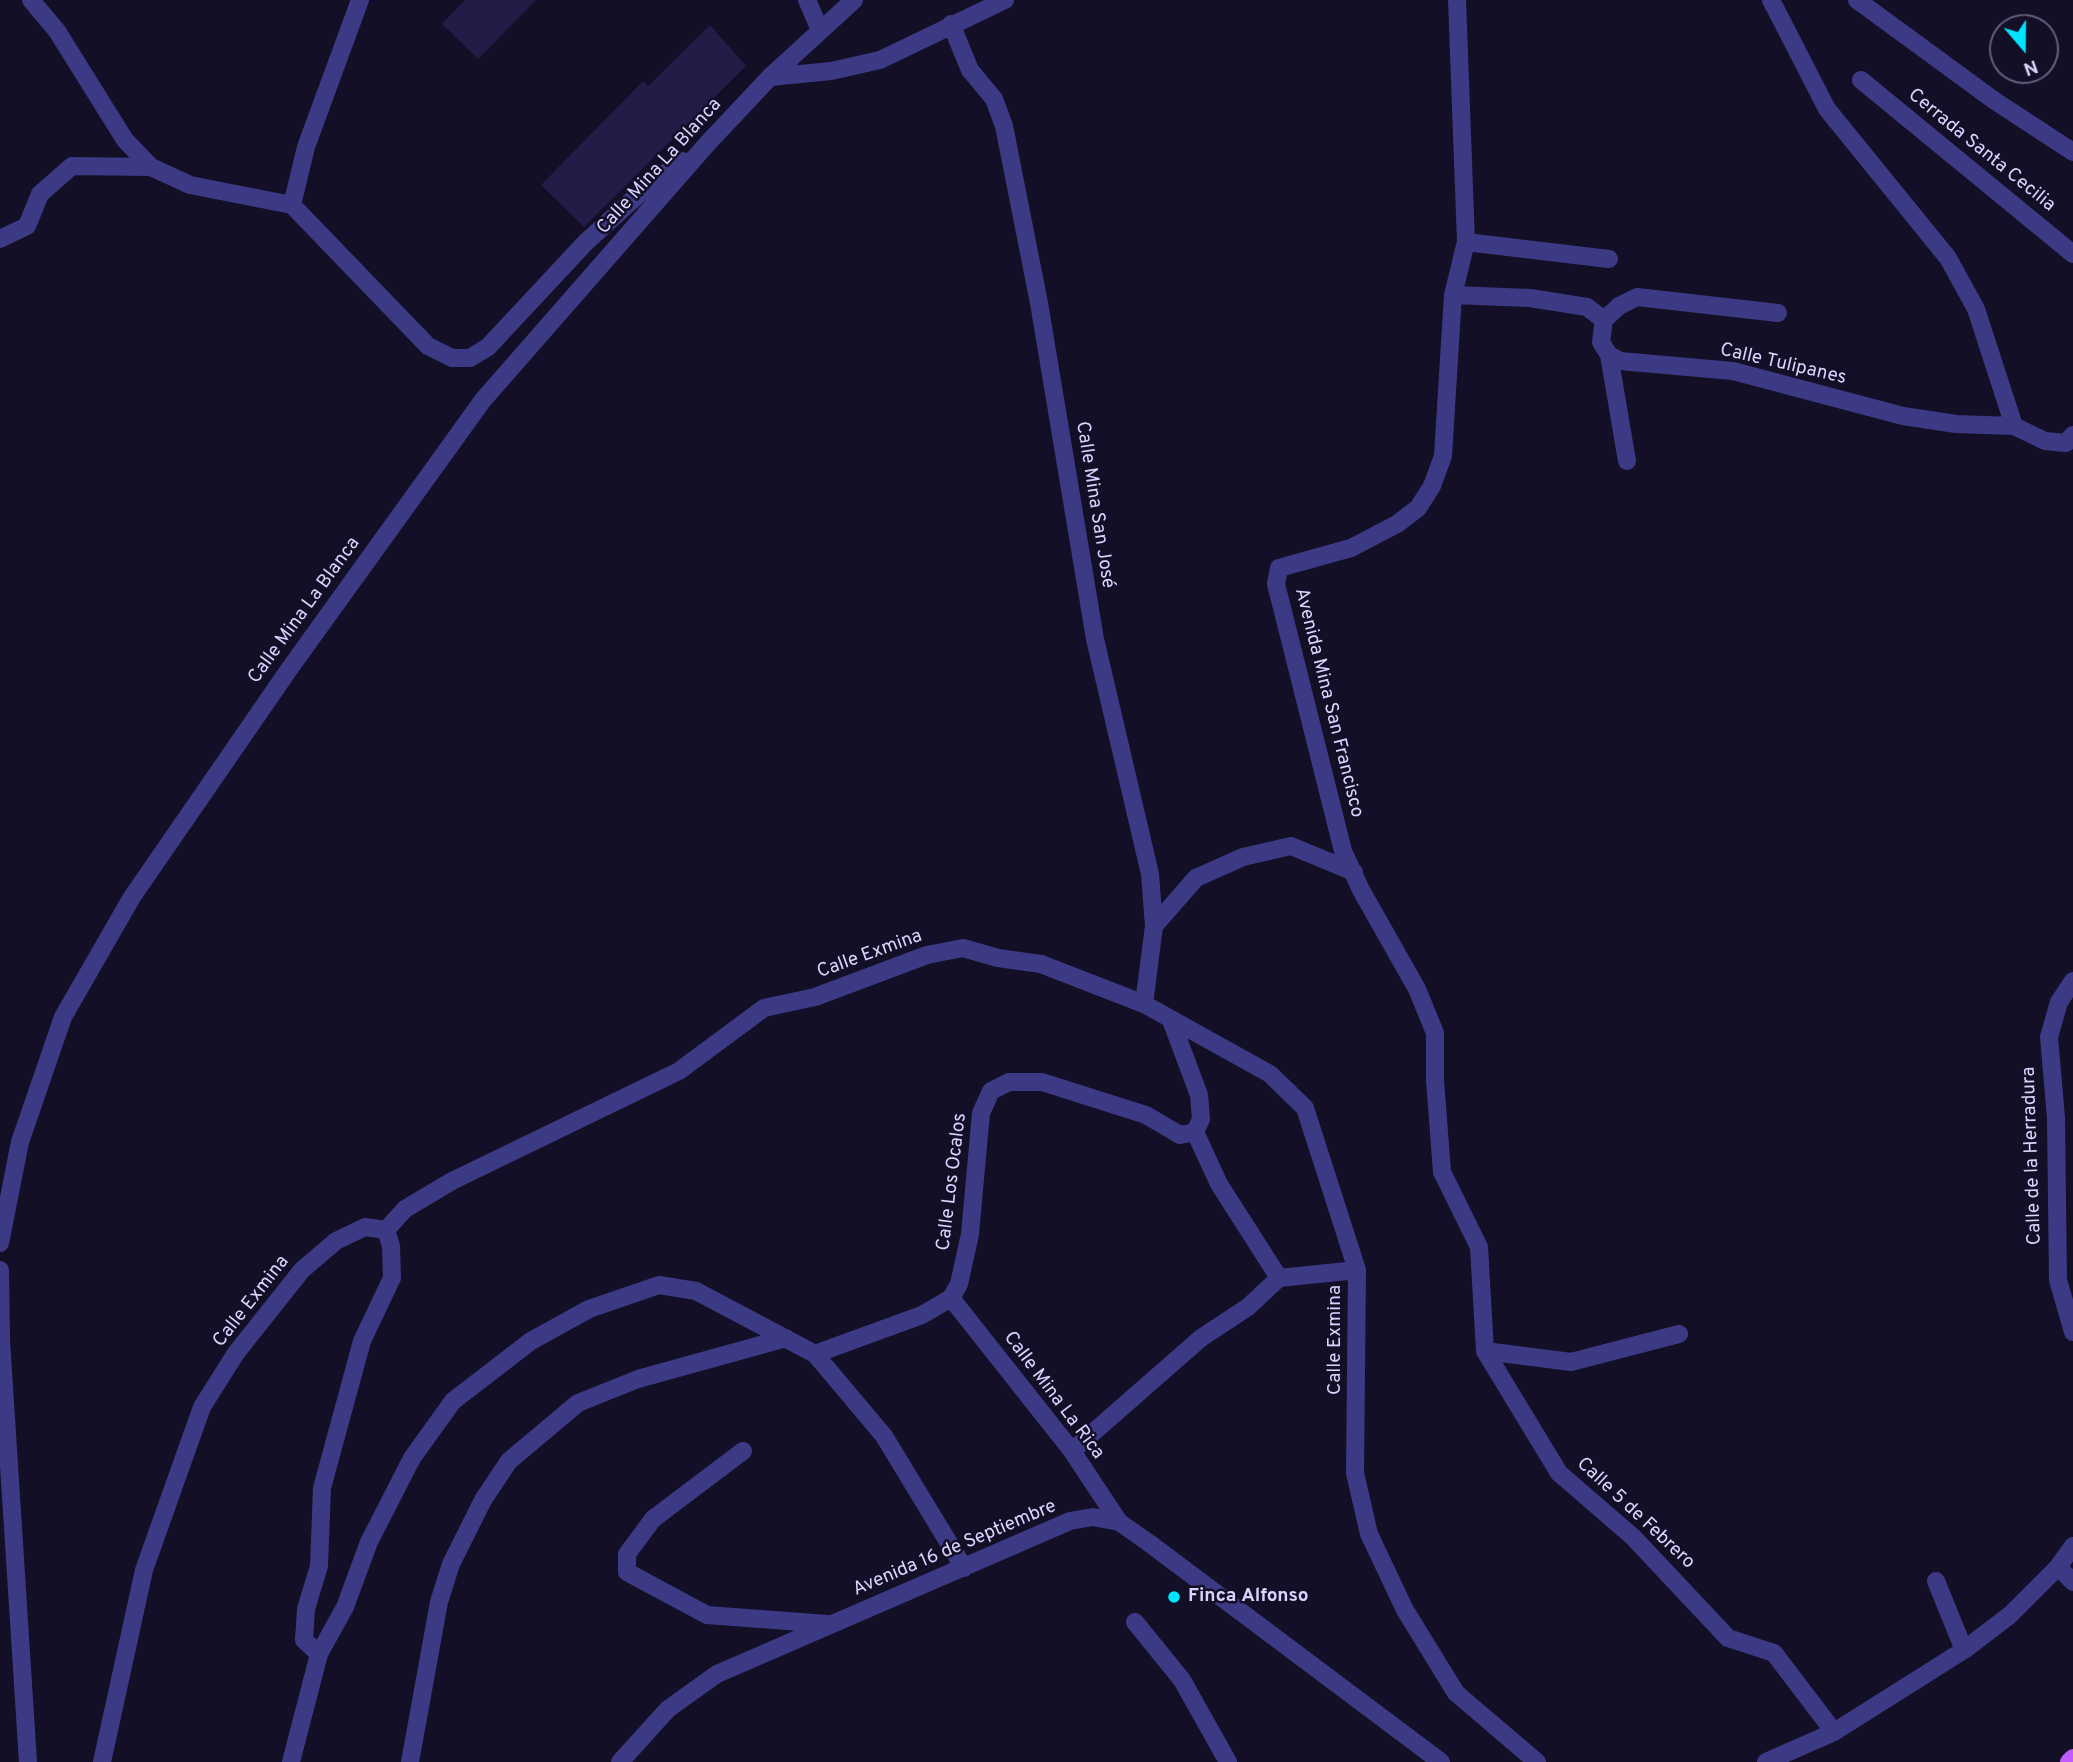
<!DOCTYPE html>
<meta charset="utf-8">
<style>
body{margin:0}
#map{position:relative;width:2073px;height:1762px;overflow:hidden;background:#130f26;font-family:Overpass,sans-serif}
canvas{display:block}
.north{position:absolute;left:1989px;top:14px;width:70px;height:70px;box-sizing:border-box;background:#130f26;border:2px solid #625e7d;border-radius:50%;rotate:160deg;font-size:19px;font-weight:700;line-height:28px;text-align:center;color:#d9d4ff}
.north::after{content:'';display:block;margin:auto;width:24px;height:32px;background:#00e5ff;clip-path:polygon(50% 0,100% 100%,50% 72%,0 100%)}
</style>
<div id="map">
<canvas width="2073" height="1762"></canvas>
<div class="north">N</div>
</div>
<script>
const ctx = document.querySelector('canvas').getContext('2d');
ctx.lineJoin = 'round';
function fillPath(path, color) { ctx.fillStyle = color; ctx.fill(path, 'evenodd'); }
const poly = rows => new Path2D(rows.map(r => 'M' + r).join(''));
function trace(path, color, width, dash) { ctx.strokeStyle = color; ctx.lineWidth = width; ctx.lineCap = dash ? 'butt' : 'round'; ctx.setLineDash(dash || []); ctx.stroke(path); }
function write(font, color, halo, rows, align = 'center') {
  ctx.font = font + ' Overpass,sans-serif'; ctx.lineWidth = 5; ctx.setLineDash([]); ctx.textBaseline = 'middle'; ctx.strokeStyle = halo; ctx.fillStyle = color; for (const [text, x, y, turn = 0] of rows) {
    ctx.save(); ctx.translate(x, y); ctx.rotate((+turn || 0) * Math.PI / 180); ctx.textAlign = isNaN(turn) ? turn : align; if (halo) ctx.strokeText(text, 0, 0); ctx.fillText(text, 0, 0); ctx.restore();
  }
}
fillPath(poly([
 [465,0,536,0,478,59,442,24],
 [710,25,746,66,584,227,541,185,643,81,648,86]
]), '#241b47');
trace(poly([
 [31,0,57,31,125,140,151,167],
 [807,0,820,30],
 [1457,0,1466,242,1453,295,1443,456,1432,486,1418,508,1397,524,1351,548,1279,568,1276,584,1343,851,1361,890,1417,989,1435,1033,1435,1080,1442,1172,1479,1247,1485,1351,1559,1473,1633,1537,1728,1638,1774,1653,1834,1732],
 [1771,0,1827,109,1948,258,1976,309,2014,426],
 [1857,0,1995,101,2073,152],
 [951,24,970,70,994,99,1004,126,1039,303,1095,639,1150,874,1154,926,1144,1004],
 [770,77,831,71,880,60,1005,0],
 [1861,80,2073,254],
 [292,205,306,147,360,0],
 [0,239,27,226,40,194,72,166,151,167,190,185,292,205,428,346,452,358,470,358,488,347,586,242,650,184,682,161],
 [1466,242,1609,259],
 [1453,295,1530,298,1587,307,1604,320],
 [1604,320,1601,342,1609,355,1620,361,1733,371,1903,416,1956,424,2014,426,2045,441,2066,443,2073,435],
 [1604,320,1619,306,1637,297,1778,313],
 [1609,355,1627,461],
 [1154,926,1196,878,1243,857,1291,846,1354,872],
 [2073,981,2059,1002,2049,1037,2056,1118,2058,1280,2073,1332],
 [1195,1132,1219,1184,1279,1278],
 [0,1243,20,1142,63,1017,132,897,290,668,483,400,707,144,770,77,854,0],
 [0,1270,1,1340,28,1762],
 [951,1298,1072,1451,1119,1522],
 [1485,1351,1571,1362,1679,1334],
 [815,1354,922,1315,951,1298,959,1284,970,1234,981,1113,991,1091,1009,1082,1042,1082,1146,1115,1180,1135,1195,1132,1201,1119,1199,1095,1171,1020],
 [743,1451,653,1519,627,1554,627,1572,707,1615,827,1624],
 [1072,1451,1201,1338,1248,1307,1279,1278,1357,1270],
 [2058,1567,2073,1582],
 [1936,1581,1964,1650],
 [1135,1622,1182,1680,1228,1762],
 [319,1654,304,1640,306,1609,319,1566,322,1488,362,1341,392,1278,391,1246,386,1230],
 [102,1762,144,1570,202,1407,236,1353,302,1270,336,1241,365,1227,386,1230,405,1209,452,1181,679,1071,764,1008,815,997,927,955,963,948,998,958,1041,964,1144,1004,1270,1074,1305,1108,1357,1270,1355,1473,1369,1534,1405,1610,1456,1693,1537,1762],
 [291,1762,319,1654,345,1607,369,1542,412,1458,453,1401,531,1341,589,1309,659,1285,696,1291,815,1354,884,1436,964,1568],
 [410,1762,439,1602,451,1564,483,1500,509,1461,578,1403,638,1379,786,1338],
 [620,1762,668,1709,717,1674,1070,1521,1093,1517,1119,1522,1149,1543,1441,1762],
 [1766,1762,1834,1732,1964,1650,2010,1615,2058,1567,2073,1546]
]), '#3d3a85', 18);
trace(poly([
 [2069,1762,2073,1758]
]), '#c25bff', 18);
for (const [x, y, r, color] of [
 [1174,1597,7,"#00e5ff"]
]) { const dot = new Path2D(); dot.arc(x, y, r, 0, 2 * Math.PI); ctx.fillStyle = color; ctx.fill(dot); trace(dot, '#130f26', 2.5); }
write('19px', '#d9d4ff', '#130f26', [
 ["Cerrada Santa Cecilia",1981,151,39],
 ["Calle Mina La Blanca",660,167,-48],
 ["Calle Tulipanes",1783,365,13],
 ["Calle Mina San José",1094,505,81],
 ["Calle Mina La Blanca",305,611,-54],
 ["Avenida Mina San Francisco",1328,703,76],
 ["Calle Exmina",870,955,-20],
 ["Calle de la Herradura",2033,1156,-92],
 ["Calle Los Ocalos",953,1182,-83],
 ["Calle Exmina",252,1302,-52],
 ["Calle Exmina",1336,1340,-90],
 ["Calle Mina La Rica",1053,1396,53],
 ["Calle 5 de Febrero",1635,1514,43],
 ["Avenida 16 de Septiembre",955,1549,-23]
]);
write('bold 19px', '#d9d4ff', '#130f26', [
 ["Finca Alfonso",1188,1597]
], 'left');
</script>
